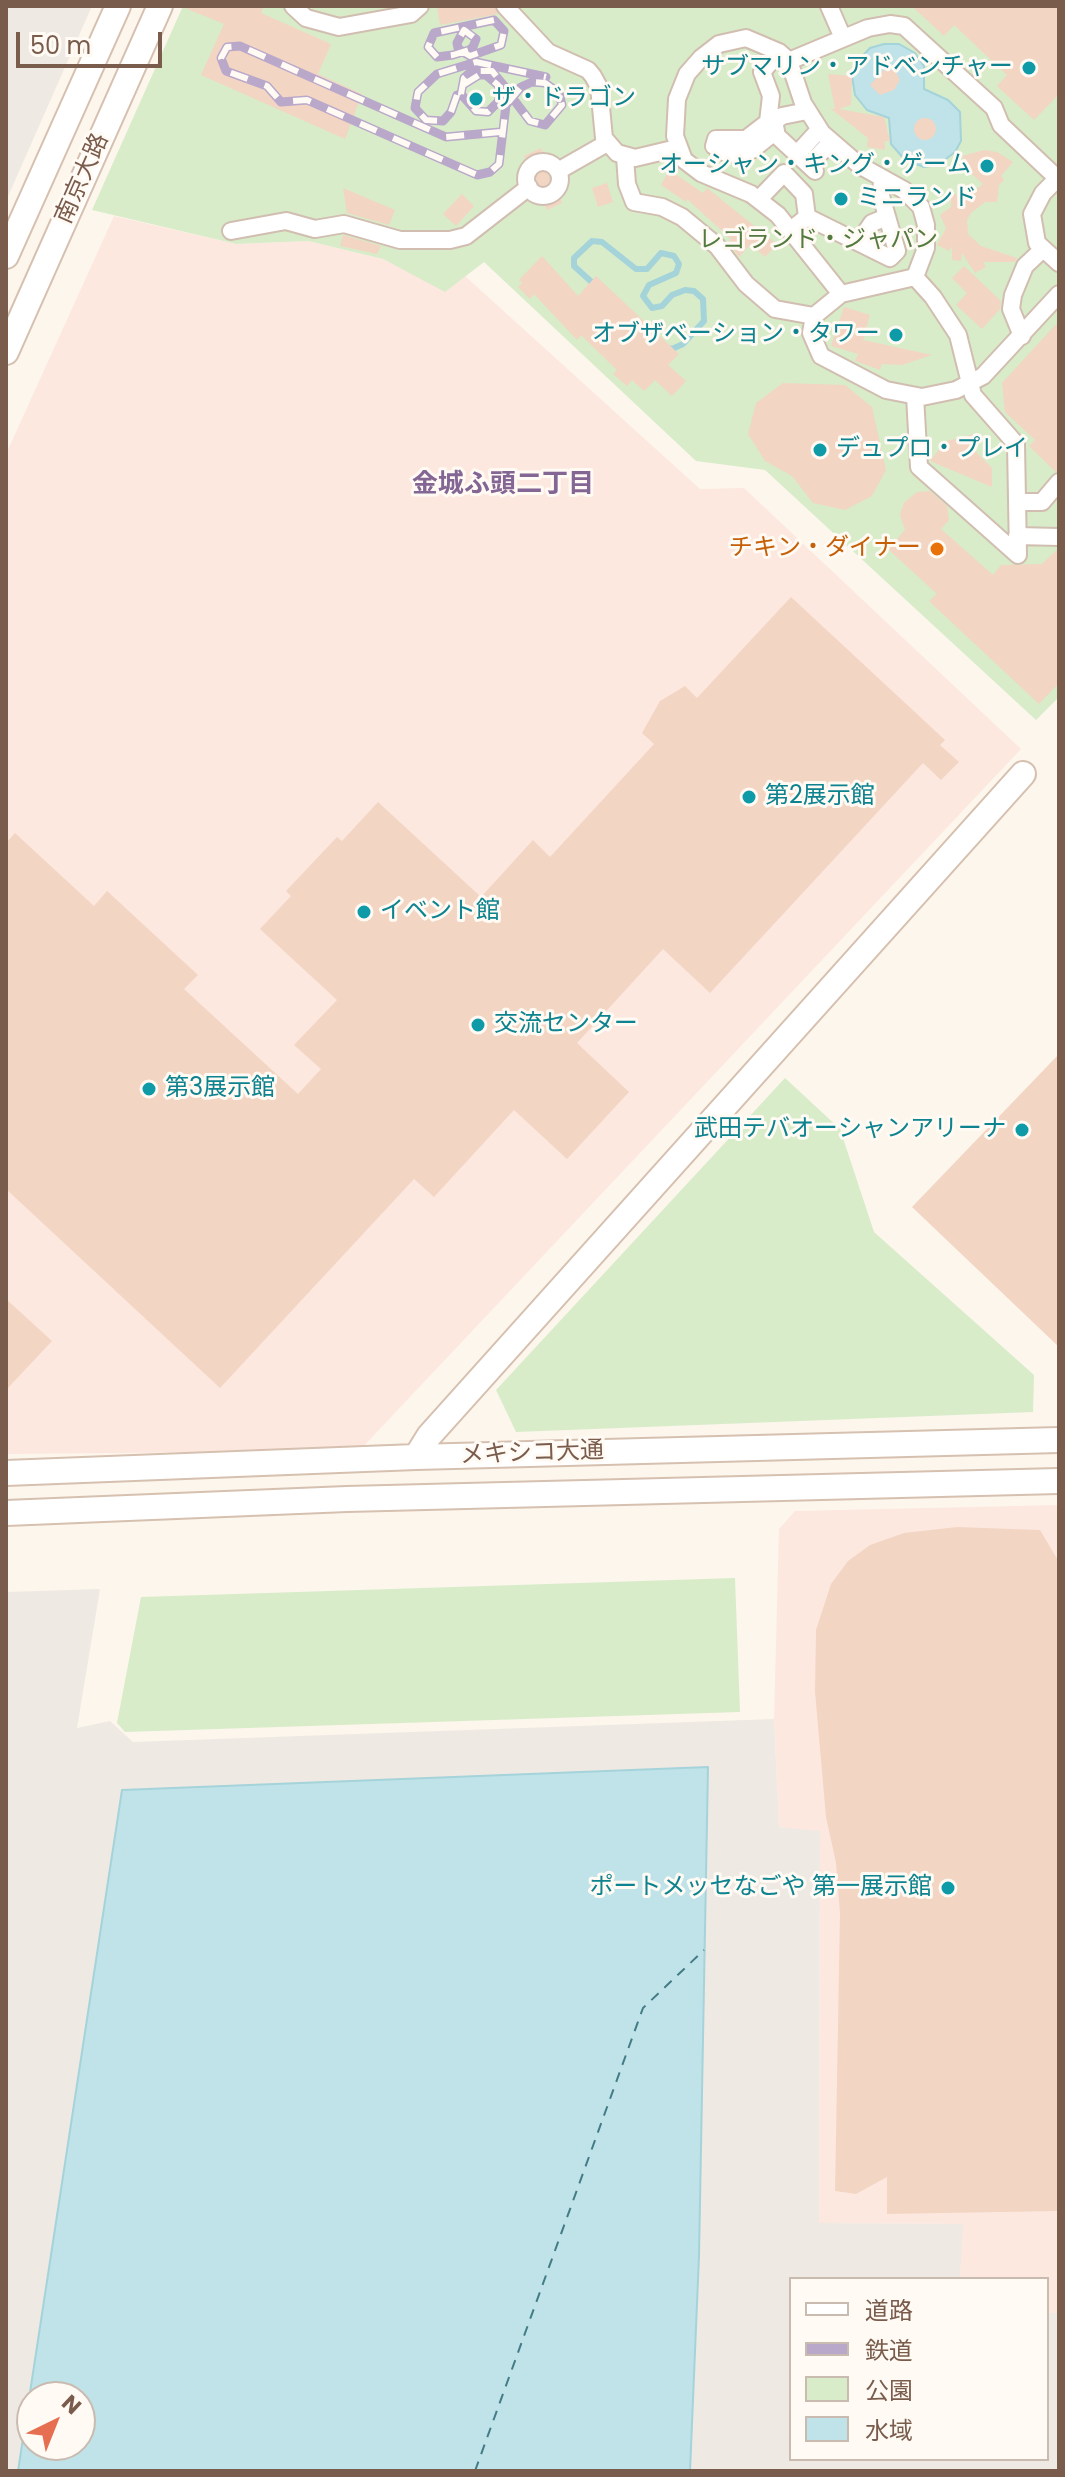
<!DOCTYPE html>
<meta charset="utf-8">
<style>
body{margin:0}
#map{position:relative;width:1065px;height:2477px;overflow:hidden;background:#fdf6ec;font-family:Poppins,"Noto Sans JP",sans-serif}
canvas{display:block}
.frame{position:absolute;inset:0;border:8px solid #7a5c4d;pointer-events:none}
.legend{position:absolute;left:789px;top:2277px;width:260px;height:184px;box-sizing:border-box;background:#fffaf3;border:2px solid #cabbb1;margin:0;padding:10px 14px;list-style:none;font-size:24px;color:#7a5c4d}
.legend li{display:flex;align-items:center;gap:16px;height:40px}
.legend b{width:40px;border:2px solid #cabbb1}
.north{position:absolute;left:16px;top:2381px;width:80px;height:80px;box-sizing:border-box;background:#fffaf3;border:2px solid #cabbb1;border-radius:50%;rotate:43deg;font-size:22px;font-weight:700;line-height:32px;text-align:center;color:#7a5c4d}
.north::after{content:'';display:block;margin:auto;width:28px;height:36px;background:#e76f51;clip-path:polygon(50% 0,100% 100%,50% 72%,0 100%)}
.scale{position:absolute;left:16px;top:32px;width:146px;height:36px;box-sizing:border-box;border:4px solid #7a5c4d;border-top:0;padding-left:10px;font-size:24px;line-height:28px;white-space:nowrap;color:#7a5c4d;-webkit-text-stroke:6px #fffaf3;paint-order:stroke}
</style>
<div id="map">
<canvas width="1065" height="2477"></canvas>
<div class="frame"></div>
<ul class="legend">
<li><b style="height:10px;background:#fff"></b>道路</li>
<li><b style="height:10px;background:#b9a8c9"></b>鉄道</li>
<li><b style="height:22px;background:#d8ecc9"></b>公園</li>
<li><b style="height:22px;background:#bfe3e8"></b>水域</li>
</ul>
<div class="north">N</div>
<div class="scale">50 m</div>
</div>
<script>
const ctx = document.querySelector('canvas').getContext('2d');
ctx.lineJoin = 'round';
function fillPath(path, color) { ctx.fillStyle = color; ctx.fill(path, 'evenodd'); }
const poly = rows => new Path2D(rows.map(r => 'M' + r).join(''));
function trace(path, color, width, dash) { ctx.strokeStyle = color; ctx.lineWidth = width; ctx.lineCap = dash ? 'butt' : 'round'; ctx.setLineDash(dash || []); ctx.stroke(path); }
function write(font, color, halo, rows, align = 'center') {
  ctx.font = font + ' Poppins,"Noto Sans JP",sans-serif'; ctx.lineWidth = 6; ctx.setLineDash([]); ctx.textBaseline = 'middle'; ctx.strokeStyle = halo; ctx.fillStyle = color; for (const [text, x, y, turn = 0] of rows) {
    ctx.save(); ctx.translate(x, y); ctx.rotate((+turn || 0) * Math.PI / 180); ctx.textAlign = isNaN(turn) ? turn : align; if (halo) ctx.strokeText(text, 0, 0); ctx.fillText(text, 0, 0); ctx.restore();
  }
}
fillPath(poly([
 [114,216,236,244,308,241,383,259,445,291,465,276,700,489,744,488,1021,749,359,1451,6,1454,6,454],
 [1059,1505,1059,2313,1047,2313,1047,2279,960,2279,962,2224,819,2223,820,1832,779,1827,774,1719,779,1529,795,1511]
]), '#fde8e0');
fillPath(poly([
 [6,6,92,6,6,201],
 [100,1589,77,1728,110,1721,133,1742,774,1719,779,1827,820,1831,819,2223,963,2224,960,2279,791,2279,791,2459,1047,2459,1047,2313,1059,2313,1059,2471,685,2471,122,1791,18,2471,6,2471,6,1592]
]), '#efe9e4');
fillPath(poly([
 [183,6,1059,6,1059,697,1036,720,765,470,696,461,484,262,445,292,383,259,308,241,236,244,92,210],
 [785,1078,840,1129,874,1232,1034,1375,1033,1412,516,1432,496,1390],
 [735,1578,740,1712,125,1732,117,1723,141,1597]
]), '#d8ecc9');
const water = poly([
 [884,44,899,44,915,53,924,66,924,89,948,100,960,112,961,141,955,152,938,165,924,167,905,160,891,144,889,118,867,110,855,95,852,76,857,62,870,48,884,44],
 [708,1767,699,2256,690,2471,18,2471,122,1790,708,1767],
 [32,2397,80,2397,80,2445,32,2445,32,2397]
]);
fillPath(water, '#bfe3e8');
trace(water, '#a5d3da', 2);
trace(poly([
 [592,241,602,242,636,269,647,269,661,253,674,256,679,264,676,273,649,285,643,296,652,308,662,306,672,295,685,290,694,291,703,299,704,321,683,344,672,349,663,347,574,266,574,258,592,241]
]), '#a5d3da', 6);
trace(poly([
 [475,2471,643,2008,704,1950]
]), '#437c86', 2, [10, 8]);
fillPath(poly([
 [180,6,264,6,261,13,331,44,318,74,362,94,345,139,201,75,224,24],
 [494,6,498,14,440,25,437,8],
 [912,6,1059,6,1059,94,1034,120,997,86,1007,75,954,25,944,36],
 [885,69,895,70,900,80,894,90,880,95,870,85],
 [828,74,852,76,851,105,839,109,884,117,890,141,885,141,885,150,867,147,868,138,830,108,835,109],
 '914 129a11 11 0 1 1 22 0a11 11 0 1 1-22 0Z',
 [541,148,549,165,548,176,555,181,562,203,547,210,538,192,538,181,531,176,524,156],
 [984,150,997,152,1013,162,1001,176,1004,180,999,185,997,202,985,202,971,213,967,220,968,234,981,246,1017,258,1015,262,983,262,986,267,975,273,962,253,961,261,952,260,952,246,949,251,937,245,946,228,940,215,951,207,951,195,956,194,959,202,970,183,971,193,983,184,962,165,965,162,962,156],
 [669,170,703,193,707,188,777,244,765,257,751,244,739,257,728,242,731,239,687,199,686,202,661,185],
 [607,183,613,202,598,207,592,188],
 [343,188,395,210,389,225,347,213],
 [462,194,474,206,456,226,443,214],
 [343,235,381,246,377,254,340,246],
 [542,256,578,296,596,276,679,354,668,365,686,381,672,396,655,380,644,391,632,380,627,386,613,374,617,370,581,335,577,340,534,294,530,299,518,287,522,283,519,280],
 [964,266,1001,301,1000,309,982,329,956,305,967,293,952,278],
 [844,307,870,315,863,340,932,355,902,365,882,364,880,370,855,361,858,354,831,346],
 [1059,321,1059,471,1056,472,1029,446,1035,440,1005,412,1002,383],
 [783,383,845,385,872,407,886,470,872,496,845,510,813,503,792,476,765,461,748,434,756,403],
 [975,434,975,451,992,468,992,487,930,461,946,441],
 [930,491,947,506,949,520,941,529,993,575,1001,565,1042,564,1059,548,1059,683,1039,704,929,601,937,594,888,549,905,530,900,515,904,503,917,492],
 [791,597,945,740,940,745,959,762,941,780,923,763,710,993,663,949,577,1043,629,1092,567,1159,514,1110,434,1197,414,1179,220,1388,6,1189,6,843,15,833,94,906,107,891,198,975,184,989,298,1094,321,1069,294,1045,337,1000,260,929,291,896,286,891,337,837,342,841,378,802,481,897,533,840,550,857,654,744,642,733,660,701,685,686,697,698],
 [1059,1054,1059,1347,912,1207],
 [6,1299,52,1341,6,1390],
 [957,1527,1040,1530,1059,1562,1059,2211,887,2214,887,2177,856,2194,835,2191,840,1913,836,1863,826,1817,815,1692,816,1630,831,1584,848,1561,870,1545,904,1533]
]), '#f3d5c3');
const street = poly([
 [293,6,306,18,339,27,411,14,420,6],
 [505,6,548,52,588,70,593,76,599,87,604,138,617,153,635,158,677,148],
 [829,6,843,38],
 [789,61,868,28,890,24,904,26,994,108,1001,125,1057,178],
 [768,122,771,96,762,72,779,52],
 [774,122,768,122,746,139,716,139,714,146,728,154,752,150,776,131,774,122,782,116,807,111],
 [774,133,815,171],
 [797,154,819,130],
 [625,157,627,184,634,202,662,207,682,217,717,246,746,284,775,309,814,316,841,294],
 '526 179a17 17 0 1 1 34 0a17 17 0 1 1-34 0Z',
 [809,165,831,142],
 [558,171,607,143],
 [1059,177,1043,193,1032,214,1037,243,1059,263],
 [759,199,784,173,804,194,807,217],
 [792,229,807,217,890,258,897,251,881,196,882,179],
 [231,231,286,221,315,229,344,224,400,240,450,240,466,236,529,187],
 [859,242,872,223,887,217],
 [915,277,841,294,778,215,751,194,701,173,684,160,675,136,677,99,687,74,701,58,719,44,746,38,779,52,789,61,803,103,822,133,859,165,904,190,921,207,926,225,926,248,915,277,933,297,958,335,973,395,1016,444,1018,555,919,467,915,396],
 [814,316,811,333,821,356,886,390,922,397,956,390,983,376,1059,294],
 [1022,336,1011,309,1013,295,1025,266,1043,249],
 [1017,502,1042,502,1059,482],
 [1017,536,1059,537]
]);
const secondary = poly([
 [6,256,118,6],
 [6,352,160,6],
 [416,1457,429,1436,1023,774],
 [6,1473,416,1457,1059,1440],
 [6,1513,347,1499,1059,1481]
]);
trace(street, '#d1beb0', 20);
trace(secondary, '#d6c0b0', 28);
trace(street, '#fff', 16);
trace(secondary, '#fff', 24);
const rail = poly([
 [437,57,428,47,434,33,494,20,504,31,501,45,470,56,463,52,458,48,457,43,464,30,476,39,473,47,469,50,453,55,437,57],
 [463,85,479,75,486,75,498,85,501,93,498,102,488,112,476,111,461,94,464,78,472,71,492,71,510,93],
 [457,95,451,112,443,121,426,120,415,108,418,92,437,74,476,62,546,77],
 [500,132,446,137,240,46,227,47,221,58,226,71,267,86,281,102,307,100,477,175,490,172,499,164,506,105,521,87,532,82,545,83,559,93,562,105,545,125,530,121,514,100]
]);
trace(rail, '#b9a8c9', 9);
trace(rail, '#fffaf3', 6, [18]);
for (const [x, y, r, color] of [
 [1029,68,8,"#0f9aa8"],
 [476,99,8,"#0f9aa8"],
 [987,166,8,"#0f9aa8"],
 [841,199,8,"#0f9aa8"],
 [896,335,8,"#0f9aa8"],
 [820,450,8,"#0f9aa8"],
 [937,549,8,"#e8710a"],
 [749,797,8,"#0f9aa8"],
 [364,912,8,"#0f9aa8"],
 [478,1025,8,"#0f9aa8"],
 [149,1089,8,"#0f9aa8"],
 [1022,1130,8,"#0f9aa8"],
 [948,1888,8,"#0f9aa8"]
]) { const dot = new Path2D(); dot.arc(x, y, r, 0, 2 * Math.PI); ctx.fillStyle = color; ctx.fill(dot); trace(dot, '#fffaf3', 3); }
write('24px', '#0d838f', '#fffaf3', [
 ["サブマリン・アドベンチャー",1013,68,"right"],
 ["ザ・ドラゴン",492,99],
 ["オーシャン・キング・ゲーム",971,166,"right"],
 ["ミニランド",857,199],
 ["オブザベーション・タワー",880,335,"right"],
 ["デュプロ・プレイ",836,450],
 ["第2展示館",765,797],
 ["イベント館",380,912],
 ["交流センター",494,1025],
 ["第3展示館",165,1089],
 ["武田テバオーシャンアリーナ",1006,1130,"right"],
 ["ポートメッセなごや 第一展示館",932,1888,"right"]
], 'left');
write('24px', '#7a5c4d', '#fffaf3', [
 ["南京大路",83,179,-66],
 ["メキシコ大通",532,1454,-2]
]);
write('24px', '#537a41', '#fffaf3', [
 ["レゴランド・ジャパン",818,241]
]);
write('24px', '#c56008', '#fffaf3', [
 ["チキン・ダイナー",921,549]
], 'right');
write('bold 26px', '#846695', '#fffaf3', [
 ["金城ふ頭二丁目",503,485]
]);
</script>
